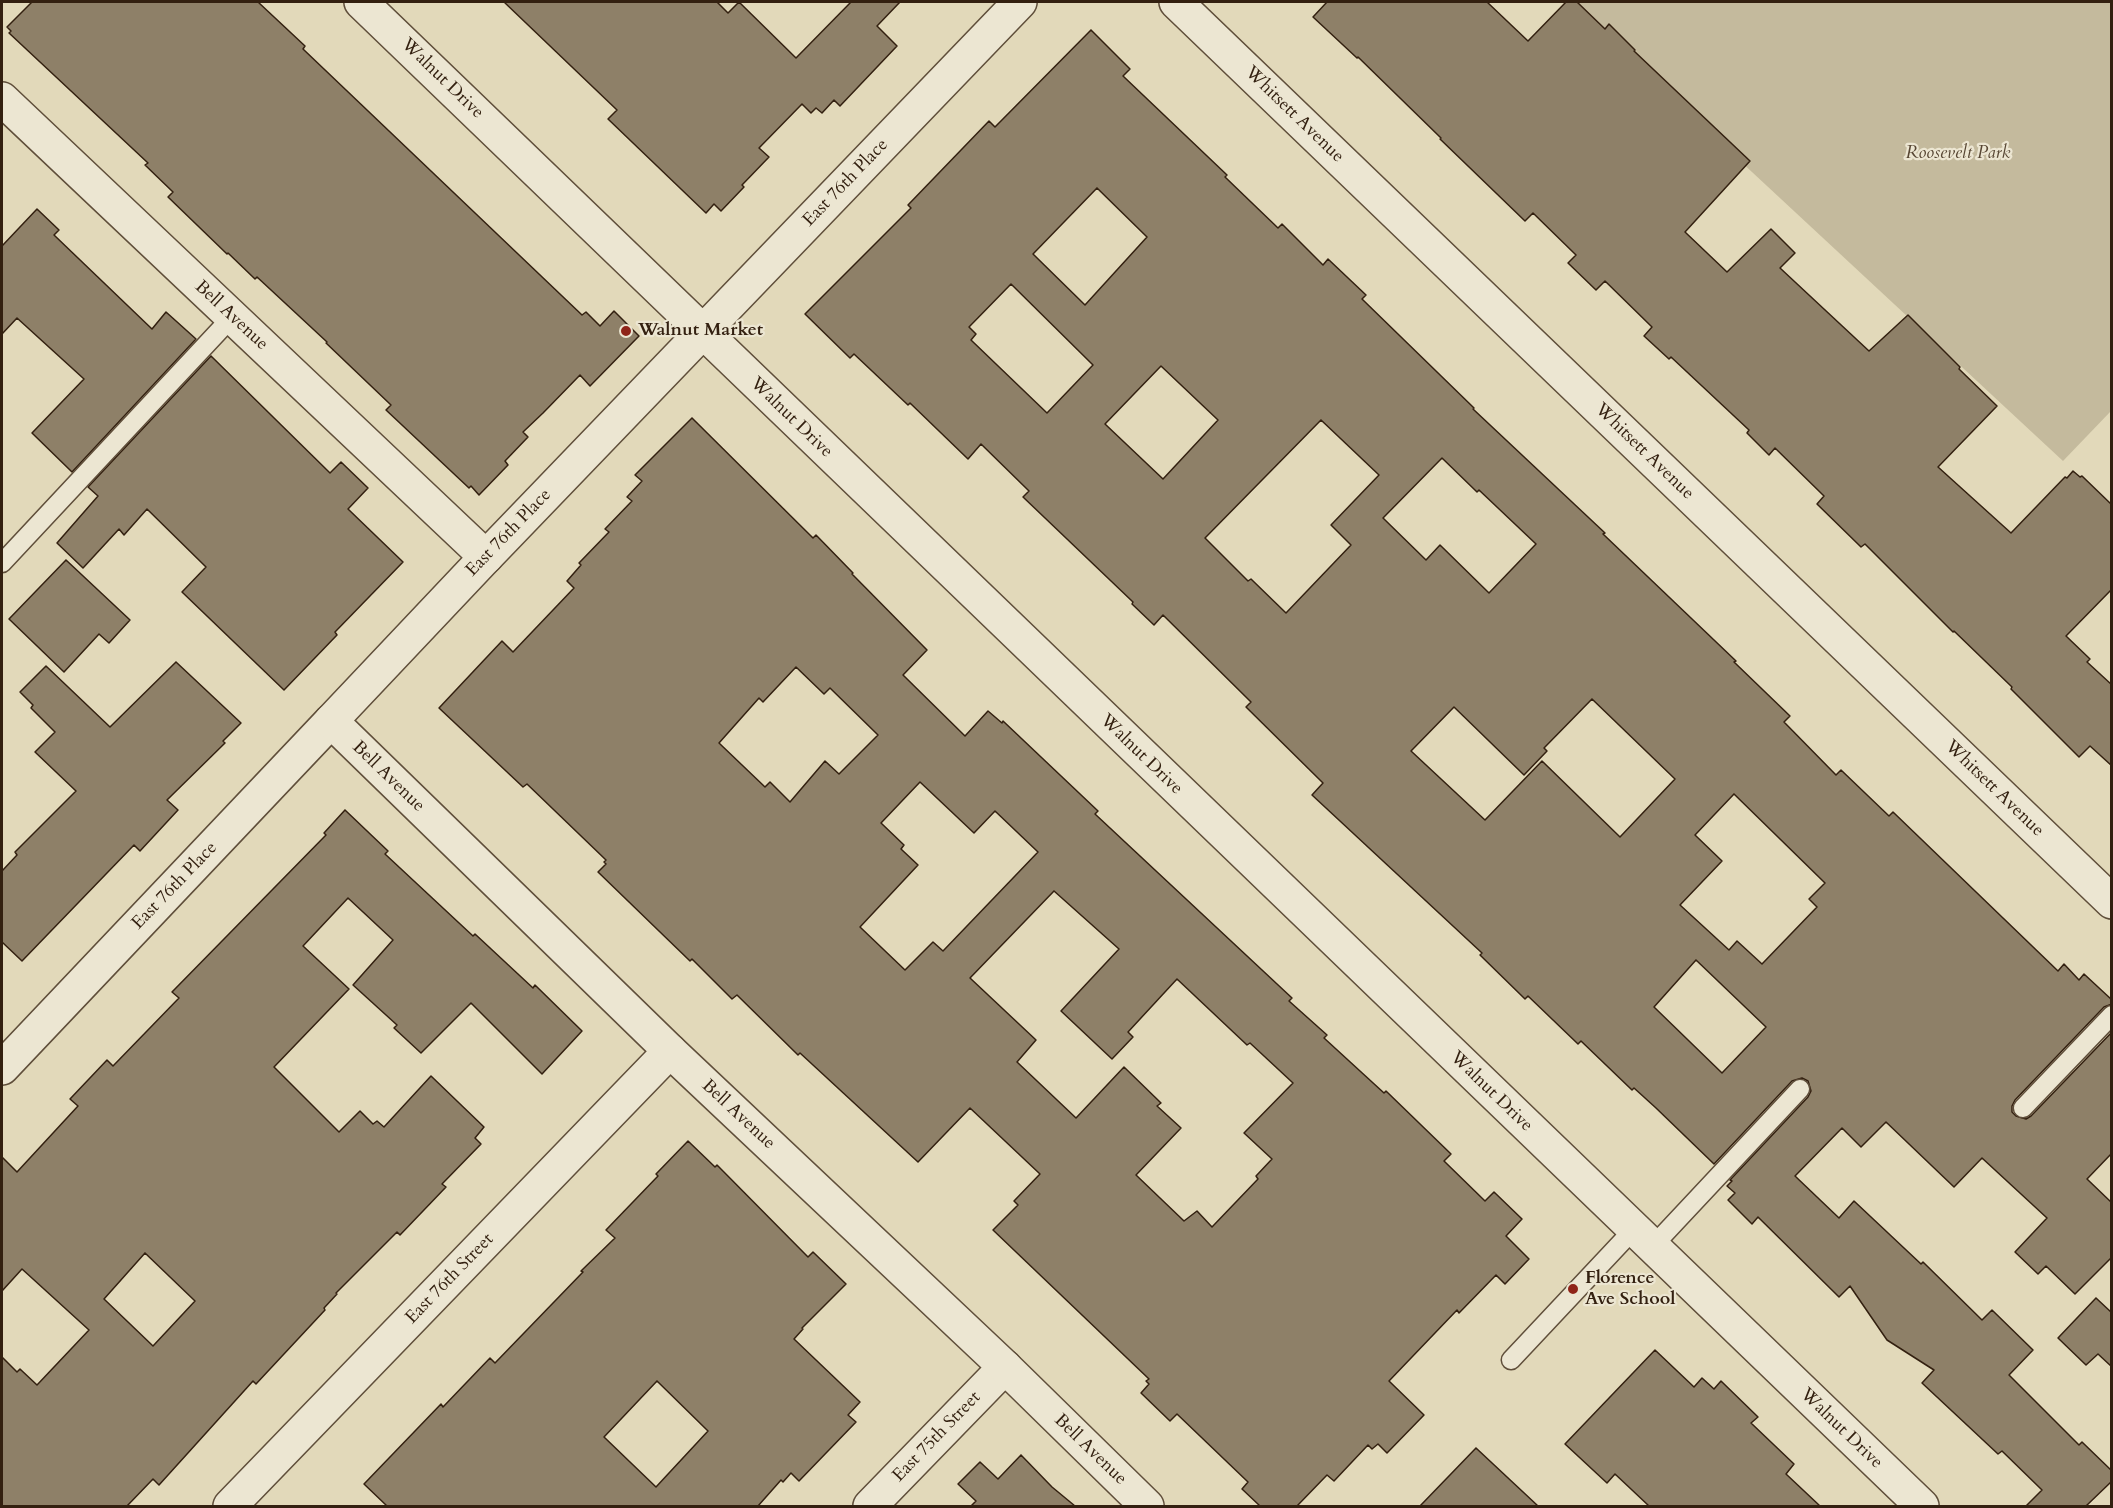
<!DOCTYPE html>
<style>
body{margin:0}
#map{position:relative;width:2113px;height:1508px;overflow:hidden;background:#e2d9ba;font-family:Cardo,serif}
canvas{display:block}
.frame{position:absolute;inset:0;border:3px solid #332010;pointer-events:none}
</style>
<div id="map">
<canvas width="2113" height="1508"></canvas>
<div class="frame"></div>
</div>
<script>
const ctx = document.querySelector('canvas').getContext('2d');
ctx.lineJoin = 'round';
function fillPath(path, color) { ctx.fillStyle = color; ctx.fill(path, 'evenodd'); }
const poly = rows => new Path2D(rows.map(r => 'M' + r).join(''));
function trace(path, color, width, dash) { ctx.strokeStyle = color; ctx.lineWidth = width; ctx.lineCap = dash ? 'butt' : 'round'; ctx.setLineDash(dash || []); ctx.stroke(path); }
function write(font, color, halo, rows, align = 'center') {
  ctx.font = font + ' Cardo,serif'; ctx.lineWidth = 4.5; ctx.setLineDash([]); ctx.textBaseline = 'middle'; ctx.strokeStyle = halo; ctx.fillStyle = color; for (const [text, x, y, turn = 0] of rows) {
    ctx.save(); ctx.translate(x, y); ctx.rotate((+turn || 0) * Math.PI / 180); ctx.textAlign = isNaN(turn) ? turn : align; if (halo) ctx.strokeText(text, 0, 0); ctx.fillText(text, 0, 0); ctx.restore();
  }
}
fillPath(poly([
 [1569,2,2111,2,2111,411,2063,461]
]), '#c4ba9d');
const building = poly([
 [32,2,258,2,305,46,303,49,582,315,586,312,600,326,614,311,639,336,590,386,580,375,543,413,523,432,528,437,505,461,508,465,479,495,471,486,469,488,386,410,391,405,326,343,327,342,257,277,255,279,228,253,227,254,168,197,173,192,145,165,148,163,9,33,11,31,7,27,32,2],
 [504,2,717,2,728,13,739,2,796,58,851,2,900,2,877,26,897,46,840,106,834,100,822,113,816,108,811,113,802,104,759,148,769,157,742,185,744,187,721,211,714,204,706,213,608,119,617,110,504,2],
 [1327,2,1487,2,1528,41,1566,2,1577,2,1605,29,1609,24,1635,50,1634,51,1750,161,1685,232,1727,272,1771,229,1795,253,1780,268,1869,351,1908,315,1960,367,1959,369,1997,406,1938,467,2011,533,2065,477,2067,478,2073,471,2080,477,2082,476,2112,505,2112,589,2066,636,2090,659,2087,662,2112,685,2112,766,2090,746,2079,757,2011,689,2012,687,1954,631,1953,632,1865,544,1861,547,1817,504,1824,496,1775,448,1769,455,1747,433,1749,430,1671,357,1669,359,1644,336,1652,327,1605,281,1596,290,1568,263,1576,255,1533,213,1525,221,1440,139,1441,138,1358,57,1357,58,1313,17,1327,2],
 [1091,30,1130,69,1123,76,1227,175,1225,177,1278,228,1282,224,1323,265,1328,259,1366,295,1362,299,1474,408,1473,409,1605,533,1603,534,1736,661,1734,662,1790,716,1784,722,1836,775,1841,770,1889,816,1893,812,2058,971,2064,964,2079,980,2084,974,2112,1000,2112,1004,2104,1007,2015,1100,2012,1106,2012,1112,2016,1116,2026,1119,2031,1116,2112,1032,2112,1153,2087,1179,2112,1203,2112,1257,2075,1294,2046,1266,2038,1274,2015,1252,2047,1218,1982,1158,1954,1187,1886,1122,1861,1147,1842,1128,1795,1176,1839,1218,1854,1201,1921,1264,1923,1262,1982,1320,1992,1310,2033,1350,2009,1375,2079,1445,2082,1442,2112,1471,2112,1481,2086,1506,2026,1506,2042,1490,2002,1451,1998,1454,1922,1383,1934,1370,1887,1340,1850,1286,1839,1297,1758,1217,1752,1224,1728,1200,1735,1193,1727,1186,1732,1181,1730,1180,1808,1097,1811,1091,1808,1081,1802,1078,1792,1081,1714,1164,1656,1108,1634,1088,1632,1090,1581,1041,1578,1044,1528,996,1525,999,1480,955,1482,953,1312,795,1323,783,1246,707,1251,702,1163,615,1154,625,1132,604,1133,602,1023,497,1029,491,981,444,968,459,910,403,908,405,854,354,850,358,805,314,911,208,908,205,989,121,995,127,1091,30],
 [1097,188,1147,237,1085,305,1033,254,1097,188],
 [1011,284,1093,365,1047,413,971,340,976,334,969,327,1011,284],
 [1161,366,1218,420,1163,479,1105,424,1161,366],
 [1321,420,1379,475,1331,525,1351,545,1286,613,1251,579,1248,581,1205,538,1321,420],
 [1442,458,1477,492,1479,490,1536,544,1489,593,1440,545,1426,560,1383,518,1442,458],
 [1592,699,1675,779,1620,837,1542,761,1485,820,1411,751,1454,707,1524,775,1547,751,1544,748,1592,699],
 [1734,794,1825,883,1809,899,1817,907,1762,964,1737,941,1729,950,1680,905,1722,861,1695,835,1734,794],
 [1696,960,1766,1027,1722,1073,1654,1007,1696,960],
 [37,209,59,230,54,235,152,329,166,312,196,339,72,472,32,433,84,379,17,318,2,334,2,246,37,209],
 [211,356,330,473,341,462,368,488,348,509,403,562,335,632,337,635,284,690,182,592,206,567,147,509,124,535,119,529,83,568,57,543,98,496,88,487,211,356],
 [692,418,813,538,816,535,853,573,852,574,927,650,903,675,965,736,988,711,1002,723,1003,721,1098,811,1095,814,1292,998,1289,1001,1327,1035,1324,1038,1384,1093,1386,1091,1451,1154,1444,1161,1485,1201,1494,1192,1522,1219,1506,1236,1529,1259,1505,1284,1496,1275,1459,1313,1457,1310,1389,1381,1424,1415,1387,1453,1378,1444,1372,1449,1368,1445,1334,1481,1327,1475,1297,1506,1260,1506,1242,1489,1248,1482,1177,1414,1170,1421,1141,1393,1149,1384,1146,1381,1149,1379,993,1230,1018,1205,1014,1201,1040,1174,970,1108,918,1162,800,1053,798,1055,737,995,732,999,692,959,690,961,598,872,606,864,604,862,606,860,527,784,523,787,439,708,502,641,513,652,574,588,567,581,581,565,579,563,609,532,605,529,632,501,627,497,642,481,635,475,692,418],
 [796,667,824,694,830,688,878,735,839,774,825,761,790,802,770,782,765,787,719,743,759,698,763,702,796,667],
 [920,782,974,833,995,811,1038,852,943,951,933,942,905,970,860,927,918,865,901,849,904,845,881,823,920,782],
 [1054,891,1119,949,1061,1011,1112,1059,1133,1037,1128,1032,1177,979,1247,1045,1250,1043,1293,1083,1244,1133,1272,1159,1256,1176,1258,1179,1212,1227,1197,1211,1184,1221,1136,1175,1181,1128,1157,1106,1161,1103,1124,1067,1076,1118,1017,1062,1036,1040,970,978,1054,891],
 [66,560,130,620,109,643,99,634,64,672,9,619,66,560],
 [176,662,241,723,223,741,225,743,167,800,178,810,140,851,134,845,22,961,2,942,2,871,17,855,15,852,76,791,35,752,55,732,31,708,33,705,20,692,46,666,110,727,176,662],
 [345,810,388,851,385,854,473,936,475,934,533,988,535,985,582,1031,542,1074,471,1003,421,1053,394,1028,397,1025,353,985,393,940,348,898,303,946,349,989,274,1067,339,1132,360,1111,373,1124,377,1121,384,1127,431,1076,484,1127,475,1138,481,1144,442,1184,446,1187,400,1235,397,1232,336,1293,337,1294,324,1308,325,1310,256,1384,253,1381,159,1485,153,1479,127,1506,2,1506,2,1357,17,1372,20,1369,37,1385,89,1330,22,1269,2,1291,2,1157,17,1172,78,1106,70,1099,107,1060,113,1066,179,998,172,992,326,835,324,833,345,810],
 [145,1253,195,1301,153,1346,104,1299,145,1253],
 [688,1141,715,1167,717,1165,808,1257,813,1252,846,1284,802,1328,803,1329,794,1339,860,1402,848,1415,856,1422,799,1481,791,1473,783,1482,781,1480,758,1506,387,1506,364,1484,441,1404,443,1407,490,1358,495,1363,583,1272,581,1271,615,1238,606,1230,658,1176,656,1174,688,1141],
 [657,1381,708,1431,656,1487,604,1437,657,1381],
 [2096,1298,2112,1313,2112,1367,2098,1354,2086,1365,2058,1338,2096,1298],
 [1655,1350,1694,1387,1702,1378,1714,1389,1721,1381,1758,1417,1751,1423,1794,1464,1786,1474,1820,1506,1649,1506,1615,1474,1607,1483,1565,1444,1655,1350],
 [1476,1448,1538,1506,1420,1506,1476,1448],
 [1021,1455,1052,1487,1075,1506,971,1506,976,1501,958,1484,980,1462,998,1479,1021,1455]
]);
fillPath(building, '#8e8068');
trace(building, '#332010', 1.5);
const service = poly([
 [2,563,232,317],
 [2023,1108,2112,1015],
 [1652,1247,1800,1089],
 [1511,1360,1634,1229]
]);
const minor = poly([
 [361,2,1922,1506],
 [1176,2,2112,902],
 [486,557,1020,2],
 [2,1068,331,721],
 [230,1506,670,1051],
 [870,1506,1005,1367]
]);
const tertiary = poly([
 [2,99,486,557,331,721,670,1051,1005,1367,1147,1506]
]);
trace(service, '#5f4e3a', 21);
trace(minor, '#5f4e3a', 36);
trace(tertiary, '#5f4e3a', 36);
trace(service, '#ece6d2', 18);
trace(minor, '#ece6d2', 33);
trace(tertiary, '#ece6d2', 33);
for (const [x, y, r, color] of [
 [626,331,6,"#8f2418"],
 [1573,1289,6,"#8f2418"]
]) { const dot = new Path2D(); dot.arc(x, y, r, 0, 2 * Math.PI); ctx.fillStyle = color; ctx.fill(dot); trace(dot, '#ece6d2', 2); }
write('18px', '#332010', '#ece6d2', [
 ["Walnut Drive",442,79,44],
 ["Whitsett Avenue",1294,115,44],
 ["East 76th Place",846,183,-46],
 ["Bell Avenue",231,316,43],
 ["Walnut Drive",791,418,44],
 ["Whitsett Avenue",1644,452,44],
 ["East 76th Place",509,533,-46],
 ["Walnut Drive",1141,755,44],
 ["Bell Avenue",388,777,44],
 ["Whitsett Avenue",1994,789,44],
 ["East 76th Place",175,886,-46],
 ["Walnut Drive",1491,1092,44],
 ["Bell Avenue",738,1115,43],
 ["East 76th Street",450,1279,-46],
 ["Walnut Drive",1841,1429,44],
 ["East 75th Street",937,1437,-46],
 ["Bell Avenue",1090,1450,44]
]);
write('italic 18px', '#574633', '#ece6d2', [
 ["Roosevelt Park",1958,154]
]);
write('bold 18px', '#332010', '#ece6d2', [
 ["Walnut Market",638,331],
 ["Florence",1585,1279],
 ["Ave School",1585,1300]
], 'left');
</script>
